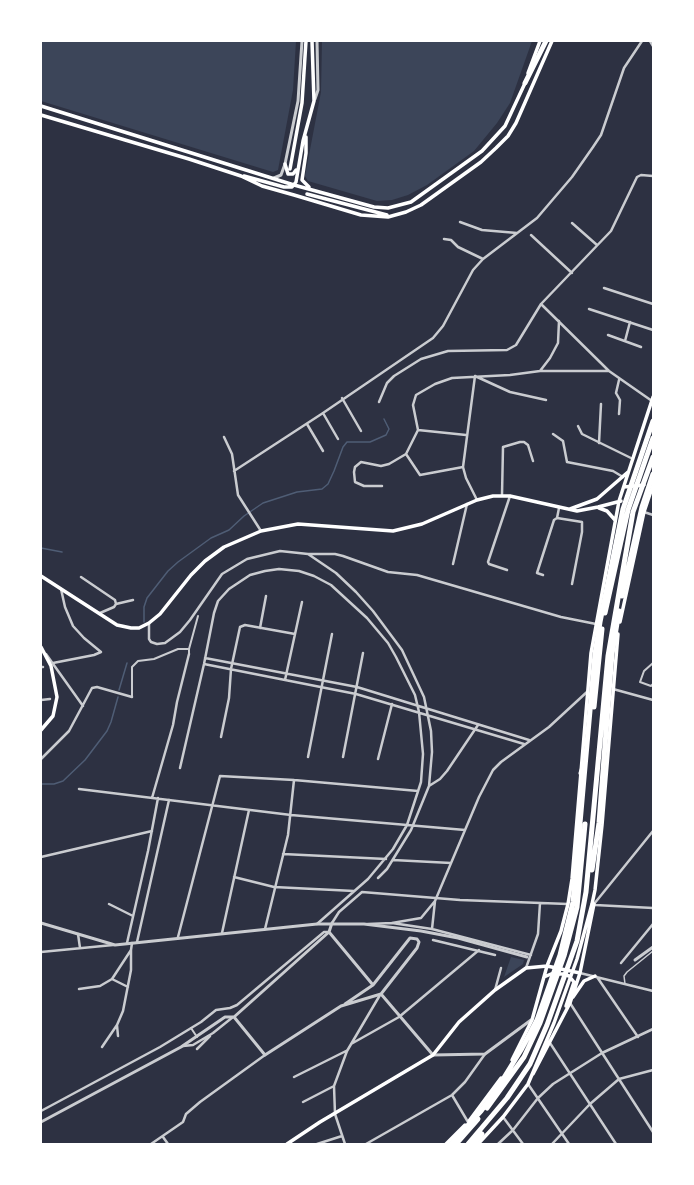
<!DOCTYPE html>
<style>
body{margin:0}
#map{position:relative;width:694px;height:1185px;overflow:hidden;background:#2d3142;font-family:"Varela Round",sans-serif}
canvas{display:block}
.frame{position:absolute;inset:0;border:42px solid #fff;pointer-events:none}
</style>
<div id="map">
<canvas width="694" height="1185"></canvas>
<div class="frame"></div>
</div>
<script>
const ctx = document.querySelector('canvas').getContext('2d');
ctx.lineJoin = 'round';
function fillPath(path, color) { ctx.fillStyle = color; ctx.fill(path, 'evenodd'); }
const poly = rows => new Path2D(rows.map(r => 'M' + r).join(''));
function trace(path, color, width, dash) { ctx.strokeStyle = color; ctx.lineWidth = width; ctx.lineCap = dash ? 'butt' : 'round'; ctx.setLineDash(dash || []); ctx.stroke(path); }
fillPath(poly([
 [41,41,296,41,293,90,278,170,273,172,41,101],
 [322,41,532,41,510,103,497,123,474,151,427,185,408,195,392,200,377,201,308,181,305,176,321,92],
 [511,957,524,960,523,964,504,977]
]), '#3c4559');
trace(poly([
 [41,548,62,552],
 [144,622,144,607,147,598,168,571,178,562,211,538,229,530,244,516,263,503,297,492,322,489,328,484,334,471,343,447,347,442,370,442,386,435,389,429,384,419],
 [119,690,127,663],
 [41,784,54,784,63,781,85,760,107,731,111,722,118,697]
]), '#4f5d75', 1.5);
trace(poly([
 [625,984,624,976,627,972,653,951]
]), '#caccd0', 1.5);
trace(poly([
 [189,654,189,649,198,616],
 [653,663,644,671,640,682,651,686,653,684],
 [132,697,132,667,138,661,154,659,178,649,189,649],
 [191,1028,197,1037]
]), '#caccd0', 2);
trace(poly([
 [650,41,653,46],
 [460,222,482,230,517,233],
 [572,223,597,245],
 [531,235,572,273],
 [444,239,451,240,458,247,483,259],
 [604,288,653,304],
 [541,304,609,371,652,401],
 [589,309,653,330],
 [608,335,641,347],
 [625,341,630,322],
 [540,371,608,371],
 [619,380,616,393,620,400,619,414],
 [342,398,361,431],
 [379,402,387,383,394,376,421,359,448,351,507,350,516,345,541,304,611,231,637,177,641,175,653,176],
 [323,413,338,439],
 [307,424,323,451],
 [578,426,582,434,633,459],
 [418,430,466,435],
 [553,434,563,441,567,462,613,471,623,477],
 [224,437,232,454,238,495,261,531],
 [599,443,601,404],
 [406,454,420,475,463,467],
 [234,471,323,413,433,338,443,326,473,270,483,259,537,218,572,177,593,147,601,135,624,68,642,41],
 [382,486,364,486,355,482,354,472,355,467,361,462,381,466,389,464,406,454,418,430,413,405,416,395,435,384,452,378,510,375,540,371,550,358,558,343,559,321],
 [502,495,503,447,520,442,524,442,528,445,533,461],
 [477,500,466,478,463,467,475,376,510,392,546,400],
 [644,512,653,515],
 [557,518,582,522,582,532,572,584],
 [308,554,335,554,343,556,388,572,417,575,561,617,596,624],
 [453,564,467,504],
 [507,570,489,564,488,562,510,496],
 [543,575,537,573,554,520,557,518,559,508],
 [81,577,115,600,116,604,114,607,100,613],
 [116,604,133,600],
 [149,623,149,639,151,642,157,644,165,643,180,632,190,620,222,574,247,559,280,551,308,554,336,573,356,592,373,611,402,650,424,697,431,731,432,752,429,786,411,830,387,869,378,878],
 [260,628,266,596],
 [46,654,83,706],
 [205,658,357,687,529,740],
 [53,663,94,655,101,652,84,638,73,626,65,607,61,589],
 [204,664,356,694,524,744],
 [41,667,43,667],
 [285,680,302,602],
 [613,689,653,700],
 [41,700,50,699],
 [221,737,229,698,231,669,240,627,245,625,295,634],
 [308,757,332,634],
 [343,757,363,653],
 [41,759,69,731,92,688,97,687,132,697],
 [378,759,392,704],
 [180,768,204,664,214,613,218,601,229,589,250,575,265,571,279,569,299,571,314,576,331,585,367,618,388,643,396,657,415,695,419,712,423,754,421,782,407,825,393,849,368,879,317,924],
 [429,786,440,779,447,771,478,725],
 [79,789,291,815,465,830],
 [152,798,173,725,177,702,189,654],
 [283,854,386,859],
 [41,857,152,831],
 [393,860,451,863],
 [234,877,274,887,354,891],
 [109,904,133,916],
 [594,904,653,831],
 [595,905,653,908],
 [332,923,339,912,362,892,460,900,568,904],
 [392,923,421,918,435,901,479,797,493,770,501,762,549,727,588,691],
 [368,924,392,923,432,929,531,955],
 [265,929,288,835,294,780],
 [432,929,435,901],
 [222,933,249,810],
 [78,934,80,948],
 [178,937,220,776,294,780,418,791],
 [433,940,495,955],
 [137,942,169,800],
 [127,943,148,851,158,798],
 [41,952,113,945],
 [621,963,653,924],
 [526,968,538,934,540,903],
 [580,973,653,991],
 [597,977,638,1037],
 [112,979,128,987],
 [79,989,100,986,112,979,131,950,132,943],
 [495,990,501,968],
 [570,1003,653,1132],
 [117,1025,118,1036],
 [550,1043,616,1144],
 [351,1044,399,1017,479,950],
 [183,1046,193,1045,213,1033,233,1017],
 [102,1047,117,1025,123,1011,131,970,131,950],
 [197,1049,210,1036],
 [294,1077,346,1051],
 [528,1084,569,1144],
 [452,1095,468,1122],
 [303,1102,334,1086],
 [41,1111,160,1047,201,1022,216,1010,230,1008,237,1005,324,932,329,932],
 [503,1117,523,1144],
 [163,1137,168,1144],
 [151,1144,183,1122,186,1114,200,1102,265,1055],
 [317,1144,342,1136],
 [345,1144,335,1114,334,1086,347,1051,380,995],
 [366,1144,452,1095,465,1082,485,1054],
 [498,1144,513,1130,538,1098,553,1084,602,1053,653,1029],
 [552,1144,590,1104,619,1079,653,1070]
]), '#caccd0', 2.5);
trace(poly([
 [315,99,318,90,317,41],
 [274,178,281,175,285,164,298,101,302,41],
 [41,923,115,945,317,924,364,924,421,931,458,938,527,957],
 [329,932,373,985],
 [635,960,653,947],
 [381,994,433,1055,485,1054,531,1020],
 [345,1004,373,985,410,938,417,939,419,942,417,948,381,994],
 [234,1017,265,1055,341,1006,381,994],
 [234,1017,329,932,332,923],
 [41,1122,181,1047,225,1017,234,1017]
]), '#caccd0', 3);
trace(poly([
 [528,73,540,41],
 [41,106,294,185,374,207,388,208,411,202,482,151,505,126,526,81],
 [41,115,189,159,241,176,262,186,294,195,361,215,388,217,406,212,421,205,481,162,496,148,508,136,516,123,552,41],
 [306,137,306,153,302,180,309,187],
 [285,164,288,174,293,174,296,170],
 [290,169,302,103,306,41],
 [244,176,284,187,292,187,296,182,303,141,314,101,312,41],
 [307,194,387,215],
 [624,487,644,485],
 [599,508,607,511,615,520],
 [570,509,597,499,628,472],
 [41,576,117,625,131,628,139,628,149,623,160,614,191,575,205,561,224,547,261,531,298,524,393,531,422,524,477,500,493,496,510,496,577,511,598,507,621,501],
 [620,622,644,512,653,485],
 [41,647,51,666,57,697,53,716,41,730],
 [544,977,551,974,563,974,569,976,574,982,566,1006],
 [573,997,584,981,595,976],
 [512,1060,532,1020,547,966,561,931,568,904,572,879,591,653,619,501,653,397],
 [533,1074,570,1003,580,973,594,904],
 [469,1121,501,1078],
 [287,1144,320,1122,433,1055,459,1022,495,990,526,968,547,966,580,973],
 [446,1144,465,1125],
 [478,1144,503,1117,528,1084,554,1023,577,959,592,904,595,890,602,825,618,634]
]), '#fff', 3.5);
trace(poly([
 [525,83,546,41],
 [622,596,642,507,653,474],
 [605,613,628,510,653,438],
 [594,707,602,629],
 [581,773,584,764],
 [592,870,599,823,612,654,619,611],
 [487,1108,524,1057,540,1023,564,956,577,907,585,824],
 [451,1144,481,1111,497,1089,521,1050,537,1020,560,955,573,902,595,654,600,622,623,509,653,421],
 [456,1144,478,1119],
 [468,1144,507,1098,530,1064,547,1025,577,941,586,892,608,656,633,512,653,457],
 [474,1144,482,1134]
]), '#fff', 5);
</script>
